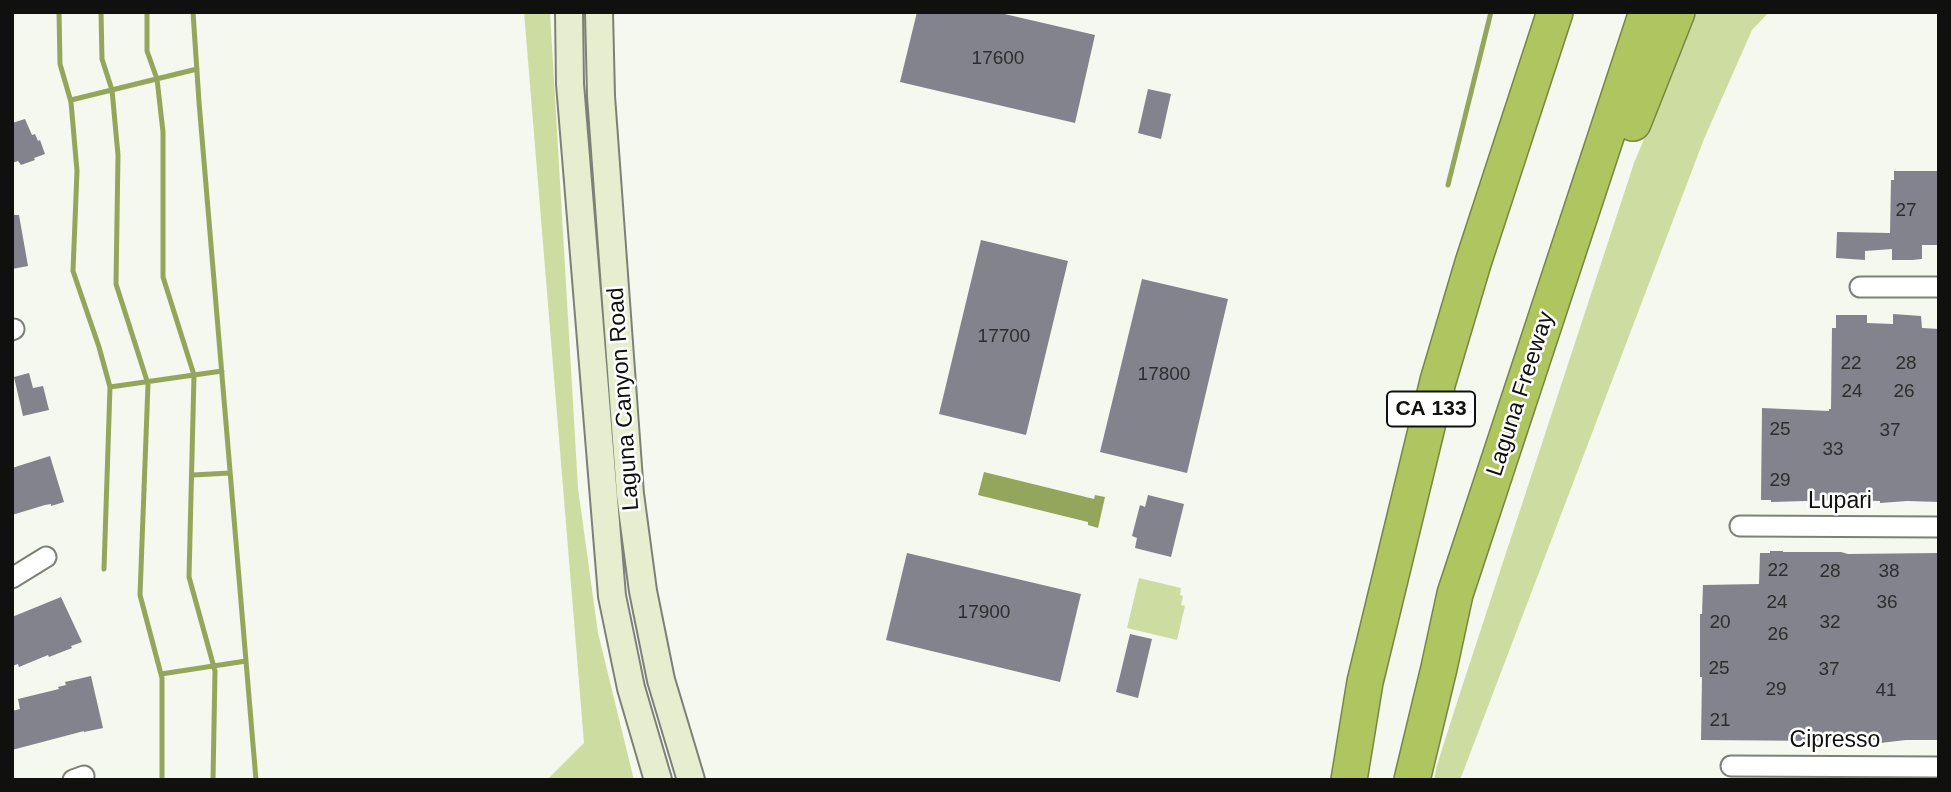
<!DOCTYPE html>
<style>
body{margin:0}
#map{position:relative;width:1951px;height:792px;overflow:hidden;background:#f5f8ee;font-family:Helvetica,sans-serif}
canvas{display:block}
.frame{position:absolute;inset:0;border:14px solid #10110e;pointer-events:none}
</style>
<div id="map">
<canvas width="1951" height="792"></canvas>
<div class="frame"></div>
</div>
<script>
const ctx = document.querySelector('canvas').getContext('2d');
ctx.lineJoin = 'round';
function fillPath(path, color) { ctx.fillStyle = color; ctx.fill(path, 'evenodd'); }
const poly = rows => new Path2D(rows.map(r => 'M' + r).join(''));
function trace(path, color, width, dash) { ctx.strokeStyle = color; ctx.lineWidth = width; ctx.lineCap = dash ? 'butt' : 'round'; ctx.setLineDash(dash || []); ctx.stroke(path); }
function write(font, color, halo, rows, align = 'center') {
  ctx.font = font + ' Helvetica,sans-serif'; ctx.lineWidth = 5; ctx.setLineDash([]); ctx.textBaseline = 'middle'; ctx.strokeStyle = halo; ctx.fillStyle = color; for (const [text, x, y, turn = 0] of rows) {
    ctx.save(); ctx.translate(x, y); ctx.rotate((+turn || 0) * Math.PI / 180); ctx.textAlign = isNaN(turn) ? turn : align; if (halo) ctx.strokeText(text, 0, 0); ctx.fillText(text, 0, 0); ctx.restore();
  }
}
fillPath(poly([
 [524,12,550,12,578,488,598,633,634,780,547,780,584,743],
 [1697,12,1769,12,1752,30,1704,139,1460,780,1434,780,1437,765,1460,693,1634,163],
 [1139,578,1181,588,1180,595,1183,596,1181,605,1185,606,1177,640,1127,628]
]), '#cddda2');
fillPath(poly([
 [984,472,1094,499,1095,495,1105,497,1098,528,1088,525,1088,522,978,495]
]), '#94a65c');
trace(poly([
 [59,12,60,64,71,102,77,171,73,271,99,347,110,387,104,569],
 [101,12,102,59,112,90,118,155,116,284,148,384,140,595,162,678,162,780],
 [147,12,147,51,157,79,163,132,163,277,194,375,189,577,215,671,213,780],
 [193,12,199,102,256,780],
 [71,100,197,69],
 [1448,185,1491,12],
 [110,387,222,371],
 [193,475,230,473],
 [161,674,246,661]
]), '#94a65c', 5);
fillPath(poly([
 [917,12,996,12,1095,35,1075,123,900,82],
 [1148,89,1171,94,1161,139,1138,133],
 [25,119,32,135,35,134,38,141,40,140,45,154,34,158,35,160,21,165,18,161,12,163,12,123],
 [1894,171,1939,171,1939,245,1922,245,1922,259,1912,260,1892,260,1892,249,1865,251,1865,260,1836,258,1837,232,1890,233,1891,180,1894,180],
 [12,215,19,215,28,266,12,269],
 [981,240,1068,261,1026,435,939,414],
 [1142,279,1228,299,1187,473,1100,452],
 [1893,314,1921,316,1922,328,1939,329,1939,502,1907,501,1880,503,1880,501,1840,500,1771,502,1771,500,1761,500,1762,408,1829,411,1829,409,1831,409,1832,328,1836,328,1836,315,1867,315,1867,323,1893,324],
 [29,373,33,388,43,386,49,410,23,416,14,377],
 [50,456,64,502,51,506,51,504,45,505,12,515,12,468],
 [1148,495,1184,504,1171,557,1135,548,1137,538,1132,536,1140,505,1145,507],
 [1770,551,1783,551,1783,552,1841,552,1848,554,1939,553,1939,740,1906,740,1880,743,1880,740,1841,740,1840,743,1827,743,1827,741,1701,740,1702,677,1700,677,1700,614,1702,614,1703,585,1759,584,1760,553,1770,553],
 [907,553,1081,594,1060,682,886,640],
 [61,597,82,642,71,646,72,648,49,657,48,655,19,667,18,664,12,666,12,617],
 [1130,634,1152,639,1138,698,1116,692],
 [91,676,103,728,84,732,84,731,12,750,12,711,20,709,18,699,59,689,58,687,66,685,65,682]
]), '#82838c');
const street = poly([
 [1860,287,1939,287],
 [12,330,14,329],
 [1740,526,1939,527],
 [12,578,46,557],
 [1731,766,1939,767],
 [73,780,84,776]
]);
const secondary = poly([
 [569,12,570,84,612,596,631,688,658,780],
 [599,12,601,96,630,494,643,591,661,680,691,780]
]);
const highway = poly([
 [1633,123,1677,12],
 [1349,780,1365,682,1438,381,1473,263,1555,12],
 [1412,780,1439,668,1455,594,1647,12]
]);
trace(street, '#7d8077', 23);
trace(secondary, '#7d8077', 30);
trace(highway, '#778643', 38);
trace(street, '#fff', 19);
trace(secondary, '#e7eecf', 26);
trace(highway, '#afc55f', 35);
write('19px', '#2c2e2e', null, [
 ["17600",998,59],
 ["27",1906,211],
 ["17700",1004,337],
 ["22",1851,364],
 ["28",1906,364],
 ["17800",1164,375],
 ["24",1852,392],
 ["26",1904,392],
 ["25",1780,430],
 ["37",1890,431],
 ["33",1833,450],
 ["29",1780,481],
 ["22",1778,571],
 ["28",1830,572],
 ["38",1889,572],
 ["24",1777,603],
 ["36",1887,603],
 ["17900",984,613],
 ["20",1720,623],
 ["32",1830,623],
 ["26",1778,635],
 ["25",1719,669],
 ["37",1829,670],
 ["29",1776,690],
 ["41",1886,691],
 ["21",1720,721]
]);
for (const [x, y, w] of [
 [1431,409,88]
]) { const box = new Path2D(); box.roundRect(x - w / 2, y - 17.5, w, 35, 5); ctx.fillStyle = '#fff'; ctx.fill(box); trace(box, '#10110e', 2); }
write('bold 21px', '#10110e', null, [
 ["CA 133",1431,409]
]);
write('23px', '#10110e', '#fff', [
 ["Laguna Freeway",1521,394,-72],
 ["Laguna Canyon Road",624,399,-94],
 ["Lupari",1840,502],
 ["Cipresso",1835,741]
]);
</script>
